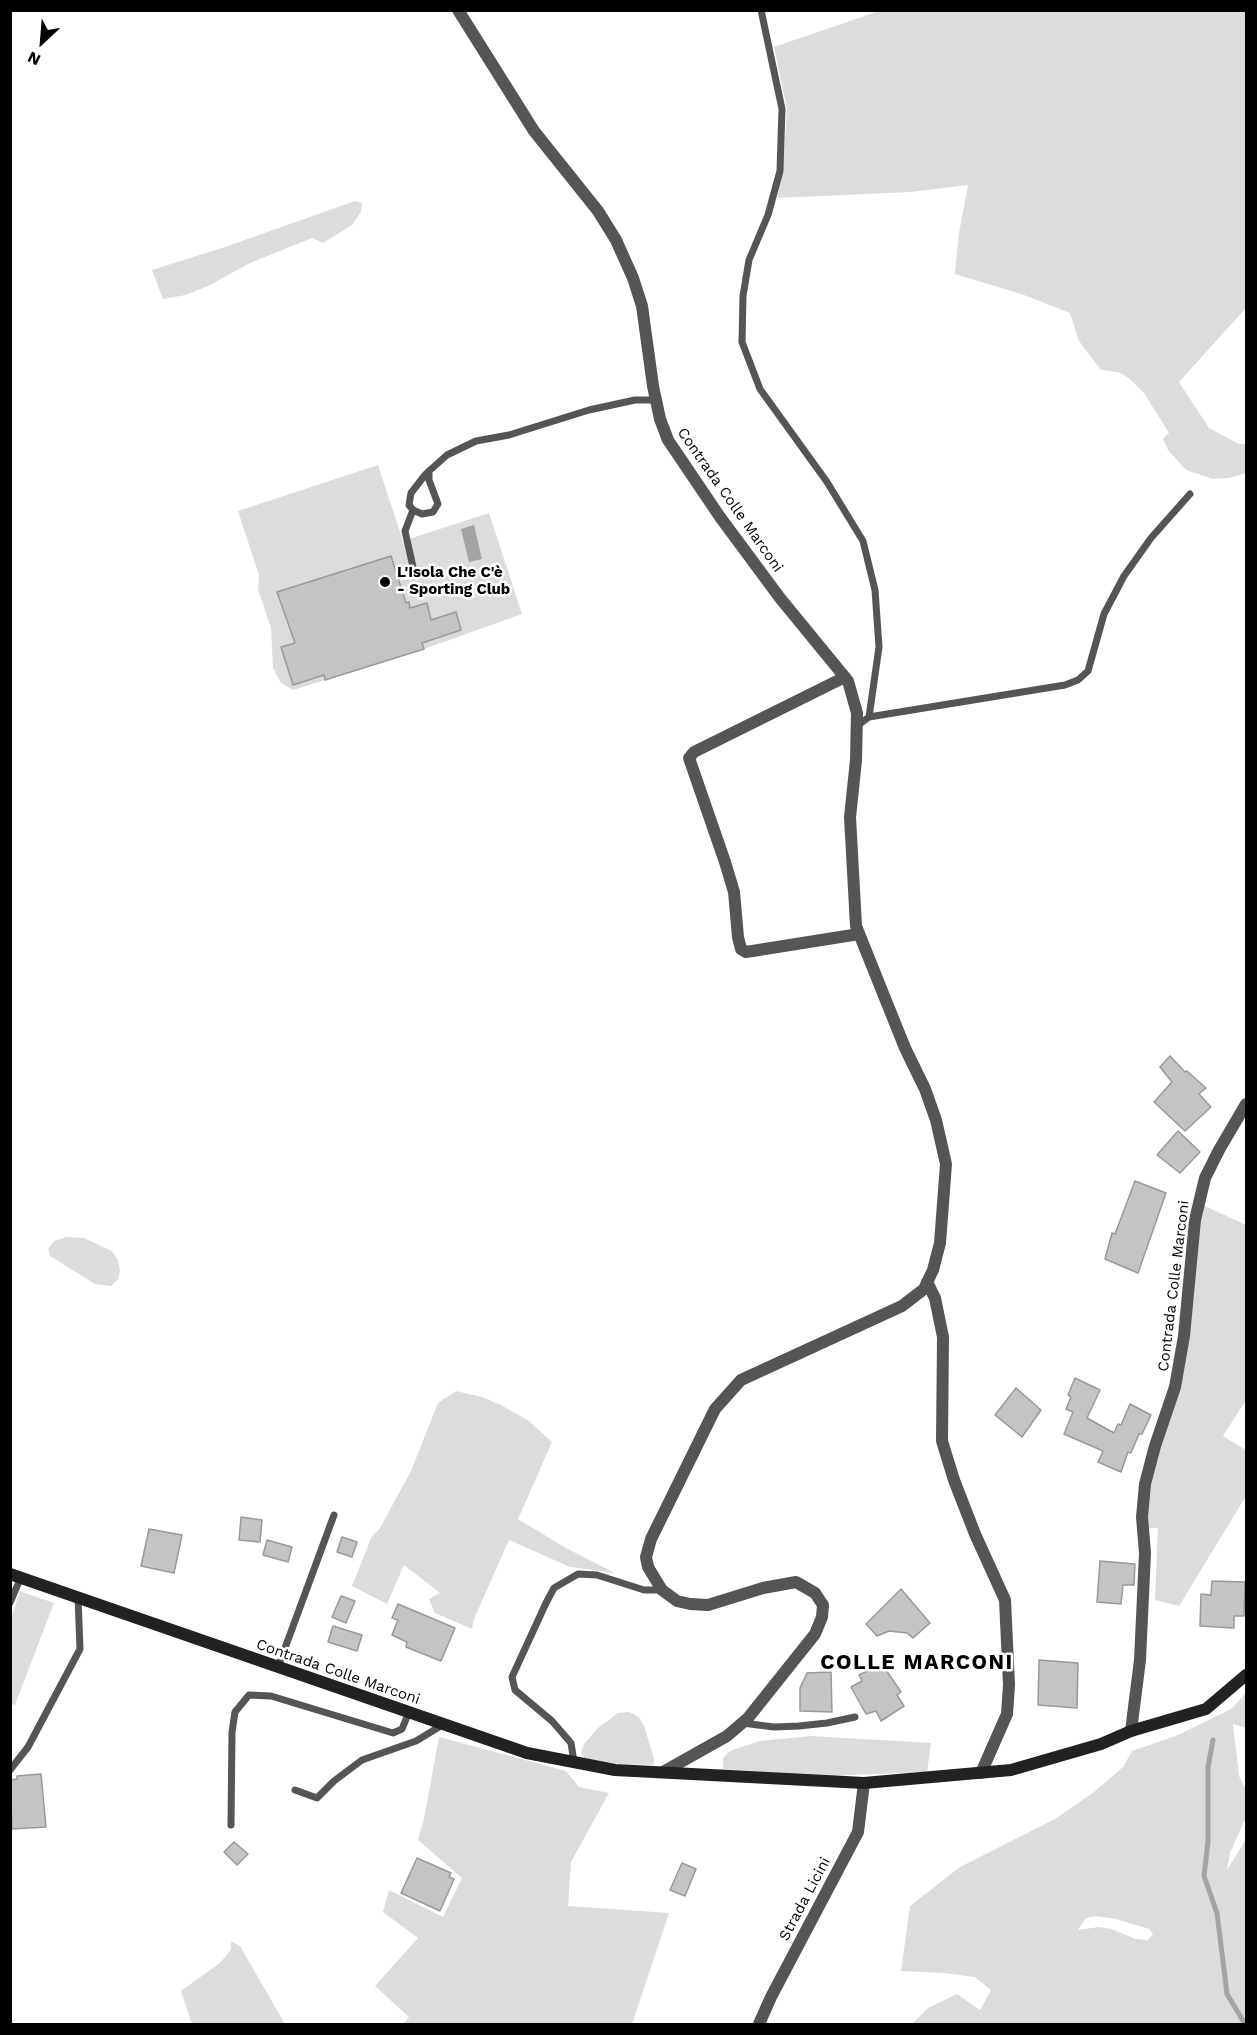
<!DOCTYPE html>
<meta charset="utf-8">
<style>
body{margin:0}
#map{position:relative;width:1257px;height:2035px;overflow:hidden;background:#fff;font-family:"Work Sans",sans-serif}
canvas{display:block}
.frame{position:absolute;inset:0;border:12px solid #000;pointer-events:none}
.north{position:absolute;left:12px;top:12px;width:60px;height:60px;-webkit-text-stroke:4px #fff;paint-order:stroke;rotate:206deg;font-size:16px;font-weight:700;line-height:24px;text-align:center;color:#000}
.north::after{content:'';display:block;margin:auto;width:21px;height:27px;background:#000;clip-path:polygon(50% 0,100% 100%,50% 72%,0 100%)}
</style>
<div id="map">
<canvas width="1257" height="2035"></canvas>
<div class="frame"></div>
<div class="north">N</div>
</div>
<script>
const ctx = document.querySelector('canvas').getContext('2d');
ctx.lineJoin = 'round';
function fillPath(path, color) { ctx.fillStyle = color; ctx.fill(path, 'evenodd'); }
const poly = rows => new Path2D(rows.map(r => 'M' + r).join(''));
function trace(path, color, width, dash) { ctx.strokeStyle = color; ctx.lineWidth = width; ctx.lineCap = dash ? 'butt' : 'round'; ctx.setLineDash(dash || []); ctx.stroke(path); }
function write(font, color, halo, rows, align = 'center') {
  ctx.font = font + ' "Work Sans",sans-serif'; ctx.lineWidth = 5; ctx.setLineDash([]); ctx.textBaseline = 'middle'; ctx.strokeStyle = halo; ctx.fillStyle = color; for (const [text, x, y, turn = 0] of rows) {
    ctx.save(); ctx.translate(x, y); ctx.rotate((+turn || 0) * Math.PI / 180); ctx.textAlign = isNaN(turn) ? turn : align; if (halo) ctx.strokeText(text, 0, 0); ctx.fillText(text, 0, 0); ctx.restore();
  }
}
fillPath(poly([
 [879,11,1246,11,1246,308,1179,382,1209,428,1239,444,1246,444,1246,473,1229,478,1213,479,1186,470,1168,450,1163,439,1169,433,1144,393,1129,378,1118,372,1101,370,1079,341,1070,313,1024,295,955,274,959,233,968,185,911,192,777,198,783,171,787,109,774,47],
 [355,201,362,203,361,212,352,225,323,243,312,238,250,263,210,285,186,295,163,299,152,270,225,247],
 [378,465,403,541,489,513,522,614,424,649,293,690,281,683,273,668,271,628,258,589,259,575,238,511],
 [1203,1205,1246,1225,1246,1400,1223,1436,1246,1450,1246,1496,1179,1606,1155,1600,1158,1528,1145,1528,1144,1504,1177,1387],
 [66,1237,84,1238,112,1251,118,1260,120,1270,118,1279,111,1286,95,1284,50,1256,48,1249,54,1241],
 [456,1391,482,1397,501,1405,529,1421,552,1442,518,1519,566,1548,615,1573,570,1567,509,1540,474,1619,472,1629,435,1613,429,1599,440,1593,404,1565,387,1604,352,1586,371,1538,380,1528,411,1471,438,1403],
 [20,1591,54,1603,15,1705,11,1704,11,1618],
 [1246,1693,1246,1731,1246,1728,1233,1724,1239,1776,1246,1790,1246,1817,1230,1853,1227,1870,1246,1839,1246,2024,912,2024,928,2008,957,1994,980,2010,991,1990,975,1977,944,1973,901,1971,910,1906,960,1867,1055,1819,1094,1792,1123,1767,1132,1751,1178,1735,1231,1709],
 [1095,1916,1116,1919,1149,1929,1153,1934,1148,1940,1136,1939,1111,1929,1099,1927,1078,1930,1086,1918],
 [629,1712,639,1717,644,1726,654,1759,654,1765,620,1764,584,1758,581,1753,584,1744,599,1727,618,1713],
 [811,1736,931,1743,927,1772,825,1776,723,1769,723,1758,730,1751,760,1741],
 [439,1737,566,1771,579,1787,609,1793,571,1862,568,1906,669,1913,632,2024,403,2024,409,2017,375,1986,418,1938,383,1912,389,1890,443,1917,462,1878,418,1840,424,1819],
 [231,1941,240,1946,285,2024,192,2024,181,1991,220,1963,231,1950]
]), '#dcdcdc');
fillPath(poly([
 [474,525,482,559,469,562,461,529]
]), '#a3a3a3');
trace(poly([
 [1213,1740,1208,1767,1208,1842,1204,1876,1217,1913,1227,1994,1245,2024]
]), '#a3a3a3', 5);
const building = poly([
 [391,556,406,603,409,602,410,608,427,603,431,620,456,612,461,630,422,643,424,649,325,680,324,675,293,685,281,647,295,643,277,592,391,556],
 [1170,1056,1185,1072,1187,1071,1206,1088,1199,1094,1211,1107,1185,1131,1154,1102,1172,1082,1160,1067,1170,1056],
 [1178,1131,1200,1152,1180,1173,1157,1155,1178,1131],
 [1135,1181,1166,1193,1138,1273,1105,1259,1112,1233,1115,1234,1135,1181],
 [1075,1378,1100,1390,1087,1418,1114,1433,1118,1424,1121,1425,1130,1404,1151,1415,1142,1434,1139,1434,1131,1453,1128,1452,1121,1472,1098,1462,1103,1451,1064,1434,1073,1412,1066,1409,1071,1397,1068,1395,1075,1378],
 [1016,1388,1041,1410,1022,1437,995,1415,1016,1388],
 [241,1517,262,1520,260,1542,239,1540,241,1517],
 [149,1529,182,1535,174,1573,141,1566,149,1529],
 [342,1537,357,1542,352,1557,337,1552,342,1537],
 [267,1540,292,1547,288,1562,263,1555,267,1540],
 [1100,1561,1135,1564,1134,1585,1123,1585,1121,1604,1097,1602,1100,1561],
 [1212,1581,1245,1582,1244,1616,1234,1616,1234,1628,1200,1626,1201,1594,1211,1595,1212,1581],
 [901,1589,930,1623,913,1638,907,1633,889,1631,877,1636,866,1624,901,1589],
 [341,1596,355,1601,346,1623,332,1617,341,1596],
 [398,1604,455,1628,441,1661,406,1647,407,1642,392,1635,398,1620,392,1618,398,1604],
 [333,1626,362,1635,357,1651,328,1642,333,1626],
 [1039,1660,1078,1663,1077,1708,1038,1705,1039,1660],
 [882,1664,901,1692,897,1695,904,1706,881,1721,876,1711,866,1714,851,1687,862,1681,859,1675,882,1664],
 [831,1672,832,1712,800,1711,800,1688,807,1673,831,1672],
 [41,1774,46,1827,12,1829,10,1780,17,1779,17,1776,41,1774],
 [234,1842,248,1854,237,1865,224,1852,234,1842],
 [417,1858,451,1873,449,1877,454,1879,440,1911,401,1893,417,1858],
 [682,1863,696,1869,685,1896,670,1890,682,1863]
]);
fillPath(building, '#c4c4c4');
trace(building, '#999', 1.5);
trace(poly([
 [761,10,782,109,780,171,768,215,749,260,743,296,742,342,760,389,827,482,863,541,875,590,879,647,869,717,857,726],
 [429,471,429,480,438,504,433,512,422,514,413,510,409,505,411,493,425,475,429,471,447,455,476,441,509,435,589,410,635,400,656,400],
 [413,510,405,531,413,567],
 [869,717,1065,685,1078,680,1088,671,1104,614,1124,576,1151,538,1190,494],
 [10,1603,21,1577],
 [278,1667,334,1515],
 [742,1723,774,1727,799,1726,827,1723,855,1717],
 [574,1762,571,1743,552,1721,515,1690,512,1677,546,1603,554,1588,578,1574,597,1575,644,1590,662,1590],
 [10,1770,28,1747,80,1649,78,1597],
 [295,1790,317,1798,334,1781,362,1760,416,1741,444,1724],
 [231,1825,232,1732,235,1712,249,1695,271,1696,393,1733,402,1729,409,1712]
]), '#555', 7);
trace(poly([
 [458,10,534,131,598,211,616,240,633,278,642,306,653,386,660,419,668,440,720,517,780,598,848,681,857,713,856,760,850,817,856,926,905,1048,925,1089,936,1120,946,1164,940,1243,933,1270,924,1289,902,1306,741,1380,715,1409,651,1539,646,1557,648,1567,662,1590,677,1601,690,1604,708,1605,763,1588,796,1582,815,1593,823,1605,822,1617,815,1634,748,1718,727,1736,663,1772],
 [845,677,694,752,689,758,725,862,734,892,738,937,741,949,746,952,859,934],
 [927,1282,935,1298,943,1337,942,1441,954,1480,975,1534,1005,1600,1009,1685,1007,1714,981,1773],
 [1131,1731,1140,1660,1145,1553,1142,1517,1145,1484,1155,1446,1175,1387,1184,1336,1195,1220,1205,1178,1219,1150,1246,1104],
 [759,2024,771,1997,858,1832,864,1783]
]), '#555', 12);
trace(poly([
 [10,1574,527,1753,615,1770,864,1783,1011,1770,1101,1744,1131,1731,1206,1709,1246,1675]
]), '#222', 12);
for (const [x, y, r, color] of [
 [385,582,6,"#000"]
]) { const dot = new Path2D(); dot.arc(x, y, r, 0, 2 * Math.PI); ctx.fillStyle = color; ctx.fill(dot); trace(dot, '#fff', 2); }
write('15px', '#000', '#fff', [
 ["Contrada Colle Marconi",730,500,55],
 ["Contrada Colle Marconi",1174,1286,-83],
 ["Contrada Colle Marconi",338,1672,19],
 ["Strada Licini",805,1899,-62]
]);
write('bold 15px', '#000', '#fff', [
 ["L'Isola Che C'è",397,573],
 ["- Sporting Club",397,590]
], 'left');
ctx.letterSpacing = '1.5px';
write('bold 21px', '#000', '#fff', [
 ["COLLE MARCONI",917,1663]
]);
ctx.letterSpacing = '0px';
</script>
